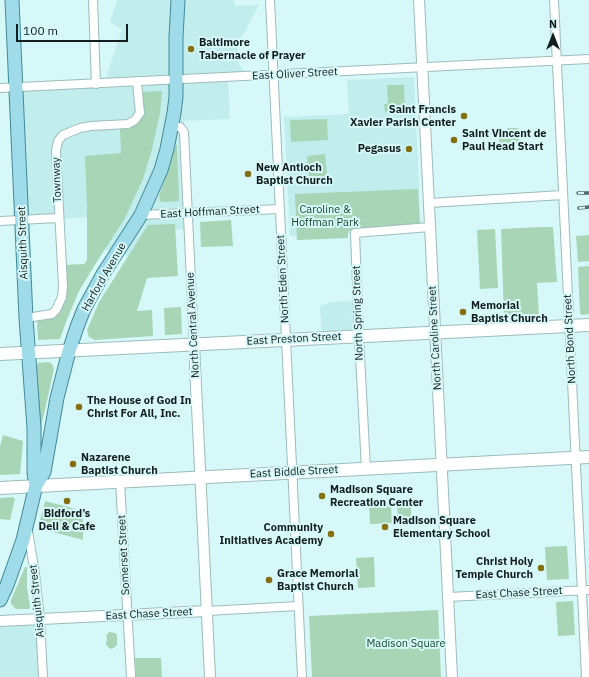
<!DOCTYPE html>
<meta charset="utf-8">
<style>
body{margin:0}
#map{position:relative;width:589px;height:677px;overflow:hidden;background:#d7f8f8;font-family:"IBM Plex Sans",sans-serif}
canvas{display:block}
.north{position:absolute;left:533px;top:16px;width:40px;height:40px;-webkit-text-stroke:3px #d7f8f8;paint-order:stroke;rotate:0deg;font-size:11px;font-weight:700;line-height:16px;text-align:center;color:#131f1f}
.north::after{content:'';display:block;margin:auto;width:14px;height:18px;background:#131f1f;clip-path:polygon(50% 0,100% 100%,50% 72%,0 100%)}
.scale{position:absolute;left:16px;top:24px;width:112px;height:18px;box-sizing:border-box;border:2px solid #131f1f;border-top:0;padding-left:5px;font-size:12px;line-height:14px;white-space:nowrap;color:#131f1f;-webkit-text-stroke:3px #d7f8f8;paint-order:stroke}
</style>
<div id="map">
<canvas width="589" height="677"></canvas>
<div class="north">N</div>
<div class="scale">100 m</div>
</div>
<script>
const ctx = document.querySelector('canvas').getContext('2d');
ctx.lineJoin = 'round';
function fillPath(path, color) { ctx.fillStyle = color; ctx.fill(path, 'evenodd'); }
const poly = rows => new Path2D(rows.map(r => 'M' + r).join(''));
function trace(path, color, width, dash) { ctx.strokeStyle = color; ctx.lineWidth = width; ctx.lineCap = dash ? 'butt' : 'round'; ctx.setLineDash(dash || []); ctx.stroke(path); }
function write(font, color, halo, rows, align = 'center') {
  ctx.font = font + ' "IBM Plex Sans",sans-serif'; ctx.lineWidth = 4; ctx.setLineDash([]); ctx.textBaseline = 'middle'; ctx.strokeStyle = halo; ctx.fillStyle = color; for (const [text, x, y, turn = 0] of rows) {
    ctx.save(); ctx.translate(x, y); ctx.rotate((+turn || 0) * Math.PI / 180); ctx.textAlign = isNaN(turn) ? turn : align; if (halo) ctx.strokeText(text, 0, 0); ctx.fillText(text, 0, 0); ctx.restore();
  }
}
fillPath(poly([
 [117,0,234,0,235,6,259,5,237,46,237,61,249,78,228,80,230,119,184,121,189,229,155,231,151,263,102,249,111,216,24,221,18,89,103,86,122,30,110,22],
 [414,77,421,230,290,236,284,117,349,114,347,80],
 [359,301,359,336,322,339,320,305,328,304,328,302],
 [41,618,44,677,0,677,0,624]
]), '#c2eded');
fillPath(poly([
 [387,85,404,85,405,111,385,112,384,104,388,104],
 [162,91,160,113,152,149,143,179,125,218,96,263,79,291,66,322,60,339,38,340,37,320,61,304,64,265,84,264,87,260,87,206,85,156,121,153,120,128,133,126,140,121,142,114,142,92],
 [327,119,328,140,291,142,290,120],
 [507,128,518,128,519,143,499,143,499,132,507,132],
 [176,145,177,145,179,201,162,202,160,201,159,196],
 [325,154,328,184,310,185,307,156],
 [418,189,420,228,348,231,348,238,297,240,295,194],
 [231,220,233,246,201,247,200,222],
 [175,224,178,276,147,278,137,311,152,310,153,336,95,340,89,337,87,330,99,302,148,225],
 [540,227,553,227,557,282,537,283,539,316,504,317,501,229],
 [495,229,498,288,480,289,477,230],
 [589,235,589,261,578,262,576,236],
 [589,266,589,314,582,315,580,313,578,267],
 [181,307,182,334,165,335,164,308],
 [49,362,52,364,54,369,42,423,41,437,39,437,36,367,38,363],
 [3,435,23,441,20,474,0,475,0,446],
 [0,498,13,497,15,499,10,520,0,519],
 [45,501,83,511,83,540,38,528],
 [411,503,411,517,398,518,397,504],
 [391,505,392,523,370,524,369,506],
 [567,546,569,579,547,580,545,547],
 [374,557,375,587,358,588,356,558],
 [25,567,27,567,27,587,30,607,29,609,16,609,11,604,11,600],
 [573,601,575,635,558,636,556,602],
 [438,610,441,677,312,677,309,616],
 [109,632,115,633,117,635,117,645,112,649,109,648,106,644,107,639,106,636],
 [135,658,161,658,162,677,136,677]
]), '#a7d5b6');
const minor = poly([
 [93,0,96,84],
 [270,0,302,677],
 [554,0,586,677],
 [0,88,589,59],
 [172,126,180,127,184,132,194,344],
 [429,203,563,195],
 [141,215,280,209],
 [0,221,58,218],
 [26,318,52,314,56,310,62,297,63,286,56,151,58,141,63,135,80,128,91,126,128,124,135,120,140,113,137,82],
 [366,469,359,336,355,233,430,227],
 [120,481,131,677],
 [28,531,35,574,40,619,43,677],
 [448,597,589,590],
 [207,611,298,606]
]);
const tertiary = poly([
 [419,0,452,677],
 [194,344,210,677],
 [0,621,207,611]
]);
const secondary = poly([
 [0,354,589,325],
 [0,488,589,457]
]);
const primary = poly([
 [12,0,26,318,34,428,34,473,36,485],
 [0,600,7,585,23,540,36,485,44,472,57,398,69,351,77,327,84,309,103,274,141,215,161,170,167,149,174,113,176,97,176,37,178,0]
]);
trace(minor, '#9cbcbb', 10);
trace(tertiary, '#9cbcbb', 12);
trace(secondary, '#9cbcbb', 14);
trace(primary, '#448a99', 15);
trace(minor, '#fff', 8);
trace(tertiary, '#fff', 10);
trace(secondary, '#fff', 12);
trace(primary, '#9fdbe9', 13);
const rail = poly([
 [578,193,589,193],
 [579,208,589,207]
]);
trace(rail, '#576a6a', 3.5);
trace(rail, '#d7f8f8', 2, [6]);
for (const [x, y, r, color] of [
 [191,49,4,"#847010"],
 [464,116,4,"#847010"],
 [454,140,4,"#847010"],
 [409,149,4,"#847010"],
 [248,174,4,"#847010"],
 [463,312,4,"#847010"],
 [79,407,4,"#847010"],
 [73,464,4,"#847010"],
 [322,496,4,"#847010"],
 [67,501,4,"#847010"],
 [385,527,4,"#847010"],
 [331,534,4,"#847010"],
 [541,568,4,"#847010"],
 [269,580,4,"#847010"]
]) { const dot = new Path2D(); dot.arc(x, y, r, 0, 2 * Math.PI); ctx.fillStyle = color; ctx.fill(dot); trace(dot, '#d7f8f8', 1.5); }
write('bold 11px', '#131f1f', '#d7f8f8', [
 ["Baltimore",199,43],
 ["Tabernacle of Prayer",199,56],
 ["Saint Francis",456,110,"right"],
 ["Xavier Parish Center",456,123,"right"],
 ["Saint Vincent de",462,134],
 ["Paul Head Start",462,147],
 ["Pegasus",401,149,"right"],
 ["New Antioch",256,168],
 ["Baptist Church",256,181],
 ["Memorial",471,306],
 ["Baptist Church",471,319],
 ["The House of God In",87,401],
 ["Christ For All, Inc.",87,414],
 ["Nazarene",81,458],
 ["Baptist Church",81,471],
 ["Madison Square",330,490],
 ["Recreation Center",330,503],
 ["Bidford’s",67,514,"center"],
 ["Deli & Cafe",67,527,"center"],
 ["Madison Square",393,521],
 ["Elementary School",393,534],
 ["Community",323,528,"right"],
 ["Initiatives Academy",323,541,"right"],
 ["Christ Holy",533,562,"right"],
 ["Temple Church",533,575,"right"],
 ["Grace Memorial",277,574],
 ["Baptist Church",277,587]
], 'left');
write('11px', '#131f1f', '#d7f8f8', [
 ["East Oliver Street",295,74,-3],
 ["Townway",57,180,-92],
 ["East Hoffman Street",210,212,-3],
 ["Aisquith Street",23,243,-92],
 ["Harford Avenue",104,277,-60],
 ["North Eden Street",283,279,-93],
 ["North Spring Street",358,313,-92],
 ["North Central Avenue",193,325,-93],
 ["North Caroline Street",435,338,-93],
 ["East Preston Street",294,339,-3],
 ["North Bond Street",570,339,-93],
 ["East Biddle Street",294,472,-3],
 ["Somerset Street",124,555,-93],
 ["East Chase Street",519,593,-3],
 ["Aisquith Street",37,601,-96],
 ["East Chase Street",149,614,-3]
]);
write('11px', '#15482c', '#d7f8f8', [
 ["Caroline &",325,210],
 ["Hoffman Park",325,223],
 ["Madison Square",406,644]
]);
</script>
